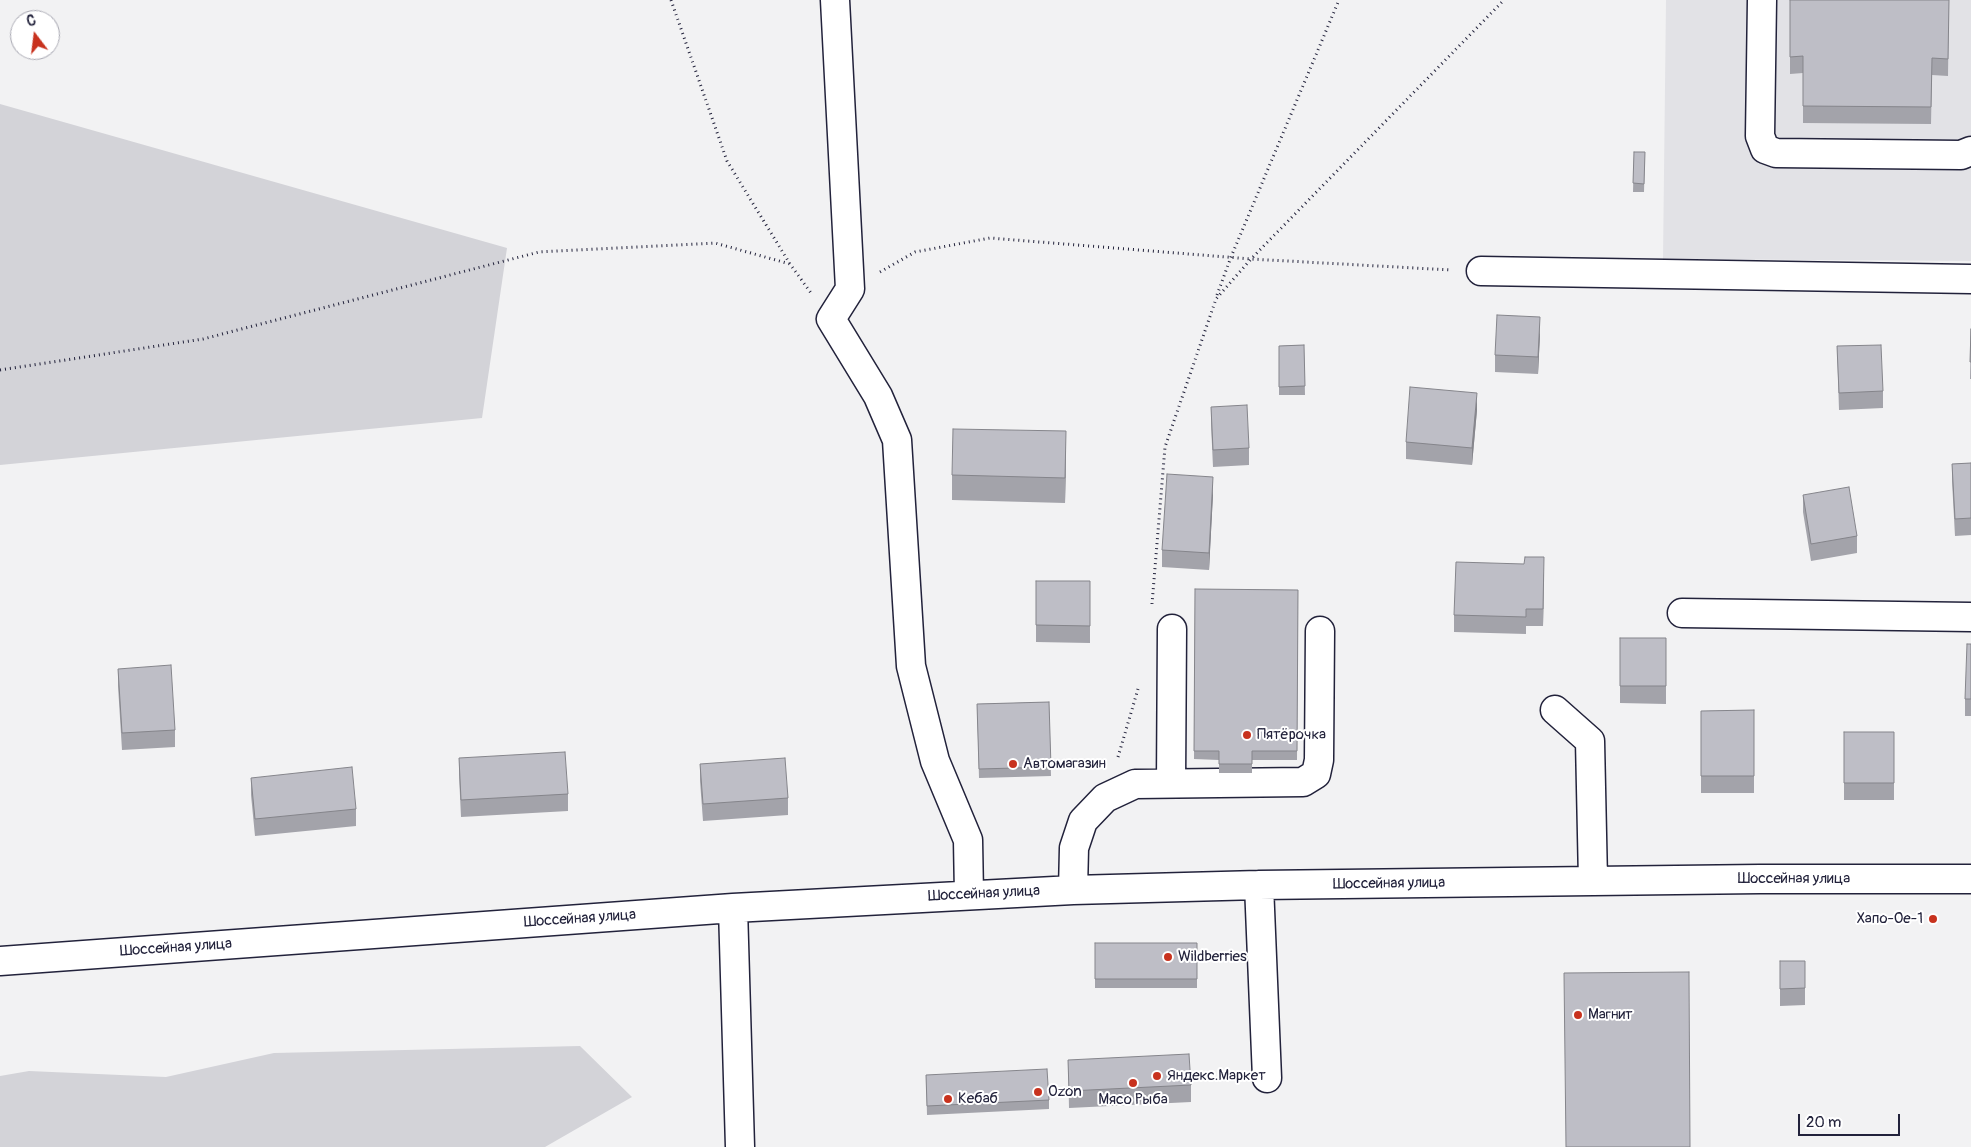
<!DOCTYPE html>
<meta charset="utf-8">
<style>
body{margin:0}
#map{position:relative;width:1971px;height:1147px;overflow:hidden;background:#f2f2f3;font-family:Pangolin,sans-serif}
canvas{display:block}
.north{position:absolute;left:10px;top:10px;width:50px;height:50px;box-sizing:border-box;background:#fff;border:1px solid #a7a7b1;border-radius:50%;rotate:345deg;font-size:14px;font-weight:700;line-height:20px;text-align:center;color:#22223b}
.north::after{content:'';display:block;margin:auto;width:18px;height:22px;background:#c8321e;clip-path:polygon(50% 0,100% 100%,50% 72%,0 100%)}
.scale{position:absolute;left:1798px;top:1114px;width:102px;height:22px;box-sizing:border-box;border:2px solid #22223b;border-top:0;padding-left:6px;font-size:15px;line-height:18px;white-space:nowrap;color:#22223b;-webkit-text-stroke:4px #fff;paint-order:stroke}
</style>
<div id="map">
<canvas width="1971" height="1147"></canvas>
<div class="north">С</div>
<div class="scale">20 m</div>
</div>
<script>
const ctx = document.querySelector('canvas').getContext('2d');
ctx.lineJoin = 'round';
function fillPath(path, color) { ctx.fillStyle = color; ctx.fill(path, 'evenodd'); }
const poly = rows => new Path2D(rows.map(r => 'M' + r).join(''));
function trace(path, color, width, dash) { ctx.strokeStyle = color; ctx.lineWidth = width; ctx.lineCap = dash ? 'butt' : 'round'; ctx.setLineDash(dash || []); ctx.stroke(path); }
function write(font, color, halo, rows, align = 'center') {
  ctx.font = font + ' Pangolin,sans-serif'; ctx.lineWidth = 4; ctx.setLineDash([]); ctx.textBaseline = 'middle'; ctx.strokeStyle = halo; ctx.fillStyle = color; for (const [text, x, y, turn = 0] of rows) {
    ctx.save(); ctx.translate(x, y); ctx.rotate((+turn || 0) * Math.PI / 180); ctx.textAlign = isNaN(turn) ? turn : align; if (halo) ctx.strokeText(text, 0, 0); ctx.fillText(text, 0, 0); ctx.restore();
  }
}
fillPath(poly([
 [1666,0,1971,0,1971,261,1663,259]
]), '#e2e2e6');
fillPath(poly([
 [0,104,507,248,482,418,0,465],
 [580,1046,632,1097,545,1147,0,1147,0,1076,29,1071,166,1077,274,1053]
]), '#d3d3d8');
const minor = poly([
 [835,0,850,289,831,319,878,396,897,440,911,666,935,761,968,840,969,895],
 [1762,0,1760,136,1765,149,1776,153,1961,155,1971,151],
 [1481,271,1971,279],
 [1682,613,1971,617],
 [1555,710,1590,741,1593,881],
 [1171,783,1172,629],
 [1259,885,1267,1078],
 [1073,890,1074,848,1083,821,1105,798,1135,784,1303,782,1316,774,1319,760,1320,631],
 [733,908,740,1147],
 [0,961,733,908,1073,890,1259,885,1760,879,1971,879]
]);
trace(minor, '#22223b', 31);
trace(poly([
 [671,0,727,161,790,264,811,293],
 [880,272,915,252,990,238,1251,259,1451,270],
 [1217,295,1231,257,1339,0],
 [0,370,203,339,539,252,715,243,790,264],
 [1152,604,1165,447,1216,299,1251,259,1504,0],
 [1118,757,1138,689]
]), '#22223b', 3, [1, 4]);
trace(minor, '#fff', 28);
fillPath(poly([
 [1790,0,1949,0,1948,76,1932,75,1931,124,1803,123,1803,73,1790,74],
 [1634,152,1645,152,1644,192,1633,192],
 [1971,329,1971,379,1970,379],
 [1540,334,1538,374,1495,372,1495,355],
 [1304,345,1305,395,1279,395,1279,346],
 [1837,346,1883,391,1883,408,1839,410],
 [1211,407,1249,448,1249,465,1213,467,1211,424],
 [1477,410,1472,465,1406,459,1406,442],
 [1066,456,1065,503,952,500,952,475],
 [1971,463,1971,535,1955,536,1952,481,1952,464],
 [1213,494,1209,570,1162,567,1162,550],
 [1803,495,1857,536,1857,553,1811,561,1803,512],
 [1524,564,1544,574,1543,626,1526,626,1526,634,1454,632,1454,615],
 [1036,581,1090,581,1090,643,1036,642],
 [1195,589,1298,590,1297,760,1252,760,1252,773,1219,773,1219,760,1194,759],
 [1620,638,1666,638,1666,704,1620,703],
 [1971,644,1971,716,1965,716,1965,699],
 [118,669,175,730,175,747,122,750,118,686],
 [1049,702,1051,776,979,778,977,704],
 [1754,710,1754,793,1701,793,1701,711],
 [1844,732,1894,732,1894,800,1844,800],
 [459,758,568,794,568,811,461,817,459,775],
 [700,764,788,798,788,815,703,821,700,781],
 [251,778,356,809,356,826,255,836,251,795],
 [1095,943,1197,943,1197,988,1095,988],
 [1780,961,1805,988,1805,1005,1780,1006],
 [1068,1060,1191,1085,1191,1102,1069,1108],
 [926,1075,1049,1100,1049,1109,927,1115]
]), '#a3a3aa');
fillPath(poly([
 [1540,317,1540,334,1538,374,1538,357],
 [1477,393,1477,410,1472,465,1472,448],
 [1066,431,1066,456,1065,503,1065,478],
 [1213,477,1213,494,1209,570,1209,553],
 [1544,557,1544,574,1543,626,1543,609]
]), '#85858b');
const building = poly([
 [1790,0,1949,0,1948,59,1932,58,1931,107,1803,106,1803,56,1790,57,1790,0],
 [1634,152,1645,152,1644,184,1633,183,1634,152],
 [1497,315,1540,317,1538,357,1495,355,1497,315],
 [1971,329,1971,362,1970,362,1971,329],
 [1304,345,1305,386,1279,387,1279,346,1304,345],
 [1881,345,1883,391,1839,393,1837,346,1881,345],
 [1410,387,1477,393,1472,448,1406,442,1410,387],
 [1247,405,1249,448,1213,450,1211,407,1247,405],
 [953,429,1066,431,1065,478,952,475,953,429],
 [1971,463,1971,518,1955,519,1952,464,1971,463],
 [1167,474,1213,477,1209,553,1162,550,1167,474],
 [1849,487,1857,536,1811,544,1803,495,1849,487],
 [1525,557,1544,557,1543,609,1526,609,1526,617,1454,615,1456,562,1524,564,1525,557],
 [1036,581,1090,581,1090,626,1036,625,1036,581],
 [1195,589,1298,590,1297,751,1252,751,1252,764,1219,764,1219,751,1194,751,1195,589],
 [1620,638,1666,638,1666,686,1620,686,1620,638],
 [1967,644,1971,644,1971,699,1965,699,1967,644],
 [171,665,175,730,122,733,118,669,171,665],
 [1049,702,1051,767,979,769,977,704,1049,702],
 [1754,710,1754,776,1701,776,1701,711,1754,710],
 [1844,732,1894,732,1894,783,1844,783,1844,732],
 [565,752,568,794,461,800,459,758,565,752],
 [785,758,788,798,703,804,700,764,785,758],
 [352,767,356,809,255,819,251,778,352,767],
 [1095,943,1197,943,1197,979,1095,979,1095,943],
 [1780,961,1805,961,1805,988,1780,989,1780,961],
 [1689,972,1690,1147,1566,1147,1564,973,1689,972],
 [1189,1054,1191,1085,1069,1091,1068,1060,1189,1054],
 [1047,1069,1049,1100,927,1106,926,1075,1047,1069]
]);
fillPath(building, '#bebec6');
trace(building, '#85858b', 1);
for (const [x, y, r, color] of [
 [1247,735,5,"#c8321e"],
 [1013,764,5,"#c8321e"],
 [1933,919,5,"#c8321e"],
 [1168,957,5,"#c8321e"],
 [1578,1015,5,"#c8321e"],
 [1157,1076,5,"#c8321e"],
 [1133,1083,5,"#c8321e"],
 [1038,1092,5,"#c8321e"],
 [948,1099,5,"#c8321e"]
]) { const dot = new Path2D(); dot.arc(x, y, r, 0, 2 * Math.PI); ctx.fillStyle = color; ctx.fill(dot); trace(dot, '#fff', 2); }
write('15px', '#22223b', '#fff', [
 ["Пятёрочка",1257,735],
 ["Автомагазин",1023,764],
 ["Хапо-Ое-1",1923,919,"right"],
 ["Wildberries",1178,957],
 ["Магнит",1588,1015],
 ["Яндекс.Маркет",1167,1076],
 ["Ozon",1048,1092],
 ["Кебаб",958,1099],
 ["Мясо Рыба",1133,1100,"center"]
], 'left');
write('15px', '#22223b', '#fff', [
 ["Шоссейная улица",1794,879],
 ["Шоссейная улица",1389,884,-1],
 ["Шоссейная улица",984,894,-3],
 ["Шоссейная улица",580,919,-4],
 ["Шоссейная улица",176,948,-4]
]);
</script>
